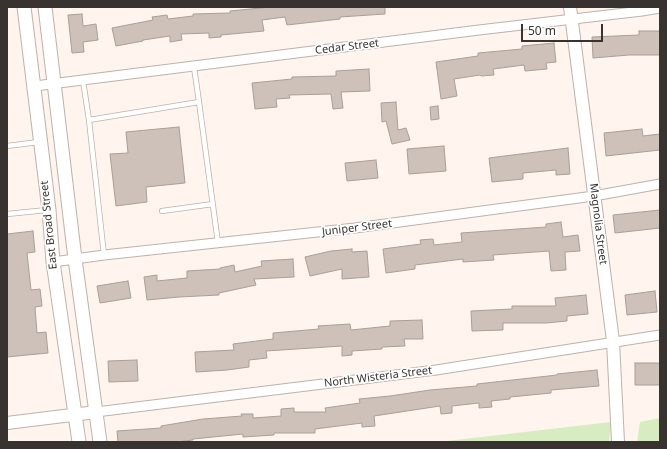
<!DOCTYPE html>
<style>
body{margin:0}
#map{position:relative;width:667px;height:449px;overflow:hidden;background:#fff4ee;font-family:"Noto Sans",sans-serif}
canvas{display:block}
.frame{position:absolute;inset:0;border:8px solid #383330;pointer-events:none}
.scale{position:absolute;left:521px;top:24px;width:82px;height:18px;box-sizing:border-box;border:2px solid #383330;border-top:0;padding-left:5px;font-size:12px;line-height:14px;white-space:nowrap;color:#383330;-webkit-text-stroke:3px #fff;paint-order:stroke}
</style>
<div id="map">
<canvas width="667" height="449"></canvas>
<div class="frame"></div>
<div class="scale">50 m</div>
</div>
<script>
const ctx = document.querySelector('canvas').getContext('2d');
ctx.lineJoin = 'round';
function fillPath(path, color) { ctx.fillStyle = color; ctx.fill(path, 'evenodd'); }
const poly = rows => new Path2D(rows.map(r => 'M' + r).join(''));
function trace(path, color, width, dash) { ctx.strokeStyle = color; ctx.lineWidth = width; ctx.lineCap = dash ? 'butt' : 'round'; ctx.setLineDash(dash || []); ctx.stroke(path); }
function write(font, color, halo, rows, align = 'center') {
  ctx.font = font + ' "Noto Sans",sans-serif'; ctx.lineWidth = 3.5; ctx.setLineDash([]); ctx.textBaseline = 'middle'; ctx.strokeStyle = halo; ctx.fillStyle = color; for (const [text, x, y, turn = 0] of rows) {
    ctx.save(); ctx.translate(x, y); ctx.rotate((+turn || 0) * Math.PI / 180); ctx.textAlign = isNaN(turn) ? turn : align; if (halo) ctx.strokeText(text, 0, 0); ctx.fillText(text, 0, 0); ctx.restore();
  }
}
fillPath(poly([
 [660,418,660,442,637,442,640,422],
 [611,422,609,442,438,442]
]), '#d7edc1');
const building = poly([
 [271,7,385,7,385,14,340,17,340,19,287,25,285,17,262,20,264,31,221,35,221,37,209,38,209,33,181,34,182,40,170,42,170,36,143,40,143,41,116,46,112,28,153,20,152,17,167,15,168,19,193,16,193,14,230,13,230,11,271,7],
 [82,14,83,26,96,24,98,40,83,42,84,52,72,53,68,15,82,14],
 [639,31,660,31,660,55,629,55,593,58,592,37,639,35,639,31],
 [554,43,556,62,546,63,547,69,525,71,524,65,493,69,494,75,481,76,480,75,454,79,457,96,441,99,436,62,478,56,478,53,522,49,522,46,554,43],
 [369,69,370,91,341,92,343,108,333,109,331,94,289,95,290,98,276,99,277,107,255,109,252,83,292,79,292,77,336,76,336,71,369,69],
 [396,102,398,130,406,128,410,140,392,144,386,121,382,122,381,103,396,102],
 [438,106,439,119,431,120,430,107,438,106],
 [179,127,185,183,146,187,147,202,116,206,110,154,128,153,126,132,179,127],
 [642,129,643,136,660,134,660,150,606,156,604,133,642,129],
 [444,146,446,171,409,174,407,149,444,146],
 [568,148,570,174,556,175,556,170,523,173,523,179,492,182,489,158,568,148],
 [376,160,378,178,347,181,345,163,376,160],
 [660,210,660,228,615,233,613,215,660,210],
 [561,222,563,237,578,235,580,251,565,252,566,270,551,271,549,251,493,255,494,260,463,262,463,259,415,265,415,269,386,273,383,249,421,244,420,240,433,239,434,245,462,242,461,233,546,227,546,224,561,222],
 [33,231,35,252,27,253,31,290,40,289,42,306,35,307,37,333,46,332,48,353,7,357,7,234,33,231],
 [352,249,352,252,367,251,369,277,342,279,342,269,310,276,305,257,331,251,352,249],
 [293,259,294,277,254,279,256,285,219,293,219,295,179,297,147,300,144,277,157,275,157,281,187,278,187,271,220,269,220,268,234,265,235,272,262,266,261,261,293,259],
 [128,281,131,298,100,303,97,286,128,281],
 [655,291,657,312,627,315,625,295,655,291],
 [586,295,588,314,567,316,567,321,546,323,503,323,503,330,472,331,471,311,512,309,512,306,556,306,555,298,586,295],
 [422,320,423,339,404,339,405,346,382,347,382,349,352,351,352,355,342,356,342,346,266,351,267,358,249,360,249,367,227,370,196,372,195,352,234,350,233,344,273,339,273,333,319,329,318,326,350,324,351,330,390,326,390,321,422,320],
 [137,360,138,381,109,382,108,361,137,360],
 [635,363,660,363,660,385,635,385,635,363],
 [597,370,599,386,551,390,551,393,510,397,510,399,491,401,492,407,479,408,479,403,452,406,452,413,441,414,440,406,374,416,375,426,362,427,362,423,315,429,315,433,274,433,274,435,243,437,243,434,193,439,193,440,177,442,118,442,117,431,161,428,161,426,203,419,242,416,241,414,253,414,253,418,281,416,281,409,294,408,294,412,326,412,325,408,360,403,359,399,390,396,430,390,477,386,477,384,557,375,557,374,597,370]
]);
fillPath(building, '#cdc1b9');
trace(building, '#aa9f97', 1);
const service = poly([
 [83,81,89,120,199,102,194,67],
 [199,102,218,243],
 [89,120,104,255],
 [7,146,39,142],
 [162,211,213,204],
 [7,214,47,210]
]);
const minor = poly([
 [35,86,479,30,642,11,660,8],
 [53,262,104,255,355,228,594,196,660,184],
 [96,412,436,370,660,335]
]);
const tertiary = poly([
 [570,7,613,341,618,442],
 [7,423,96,412]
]);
const secondary = poly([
 [24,7,49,210,53,262,79,442],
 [45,7,75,259,100,442]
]);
trace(service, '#beb2ab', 6);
trace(minor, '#beb2ab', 11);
trace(tertiary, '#beb2ab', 14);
trace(secondary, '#beb2ab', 15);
trace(service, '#fff', 4.5);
trace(minor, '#fff', 9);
trace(tertiary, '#fff', 12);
trace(secondary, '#fff', 13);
write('11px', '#383330', '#fff', [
 ["Cedar Street",347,47,-7],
 ["Magnolia Street",598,224,83],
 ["East Broad Street",49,225,-96],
 ["Juniper Street",357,228,-7],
 ["North Wisteria Street",378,377,-7]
]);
</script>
